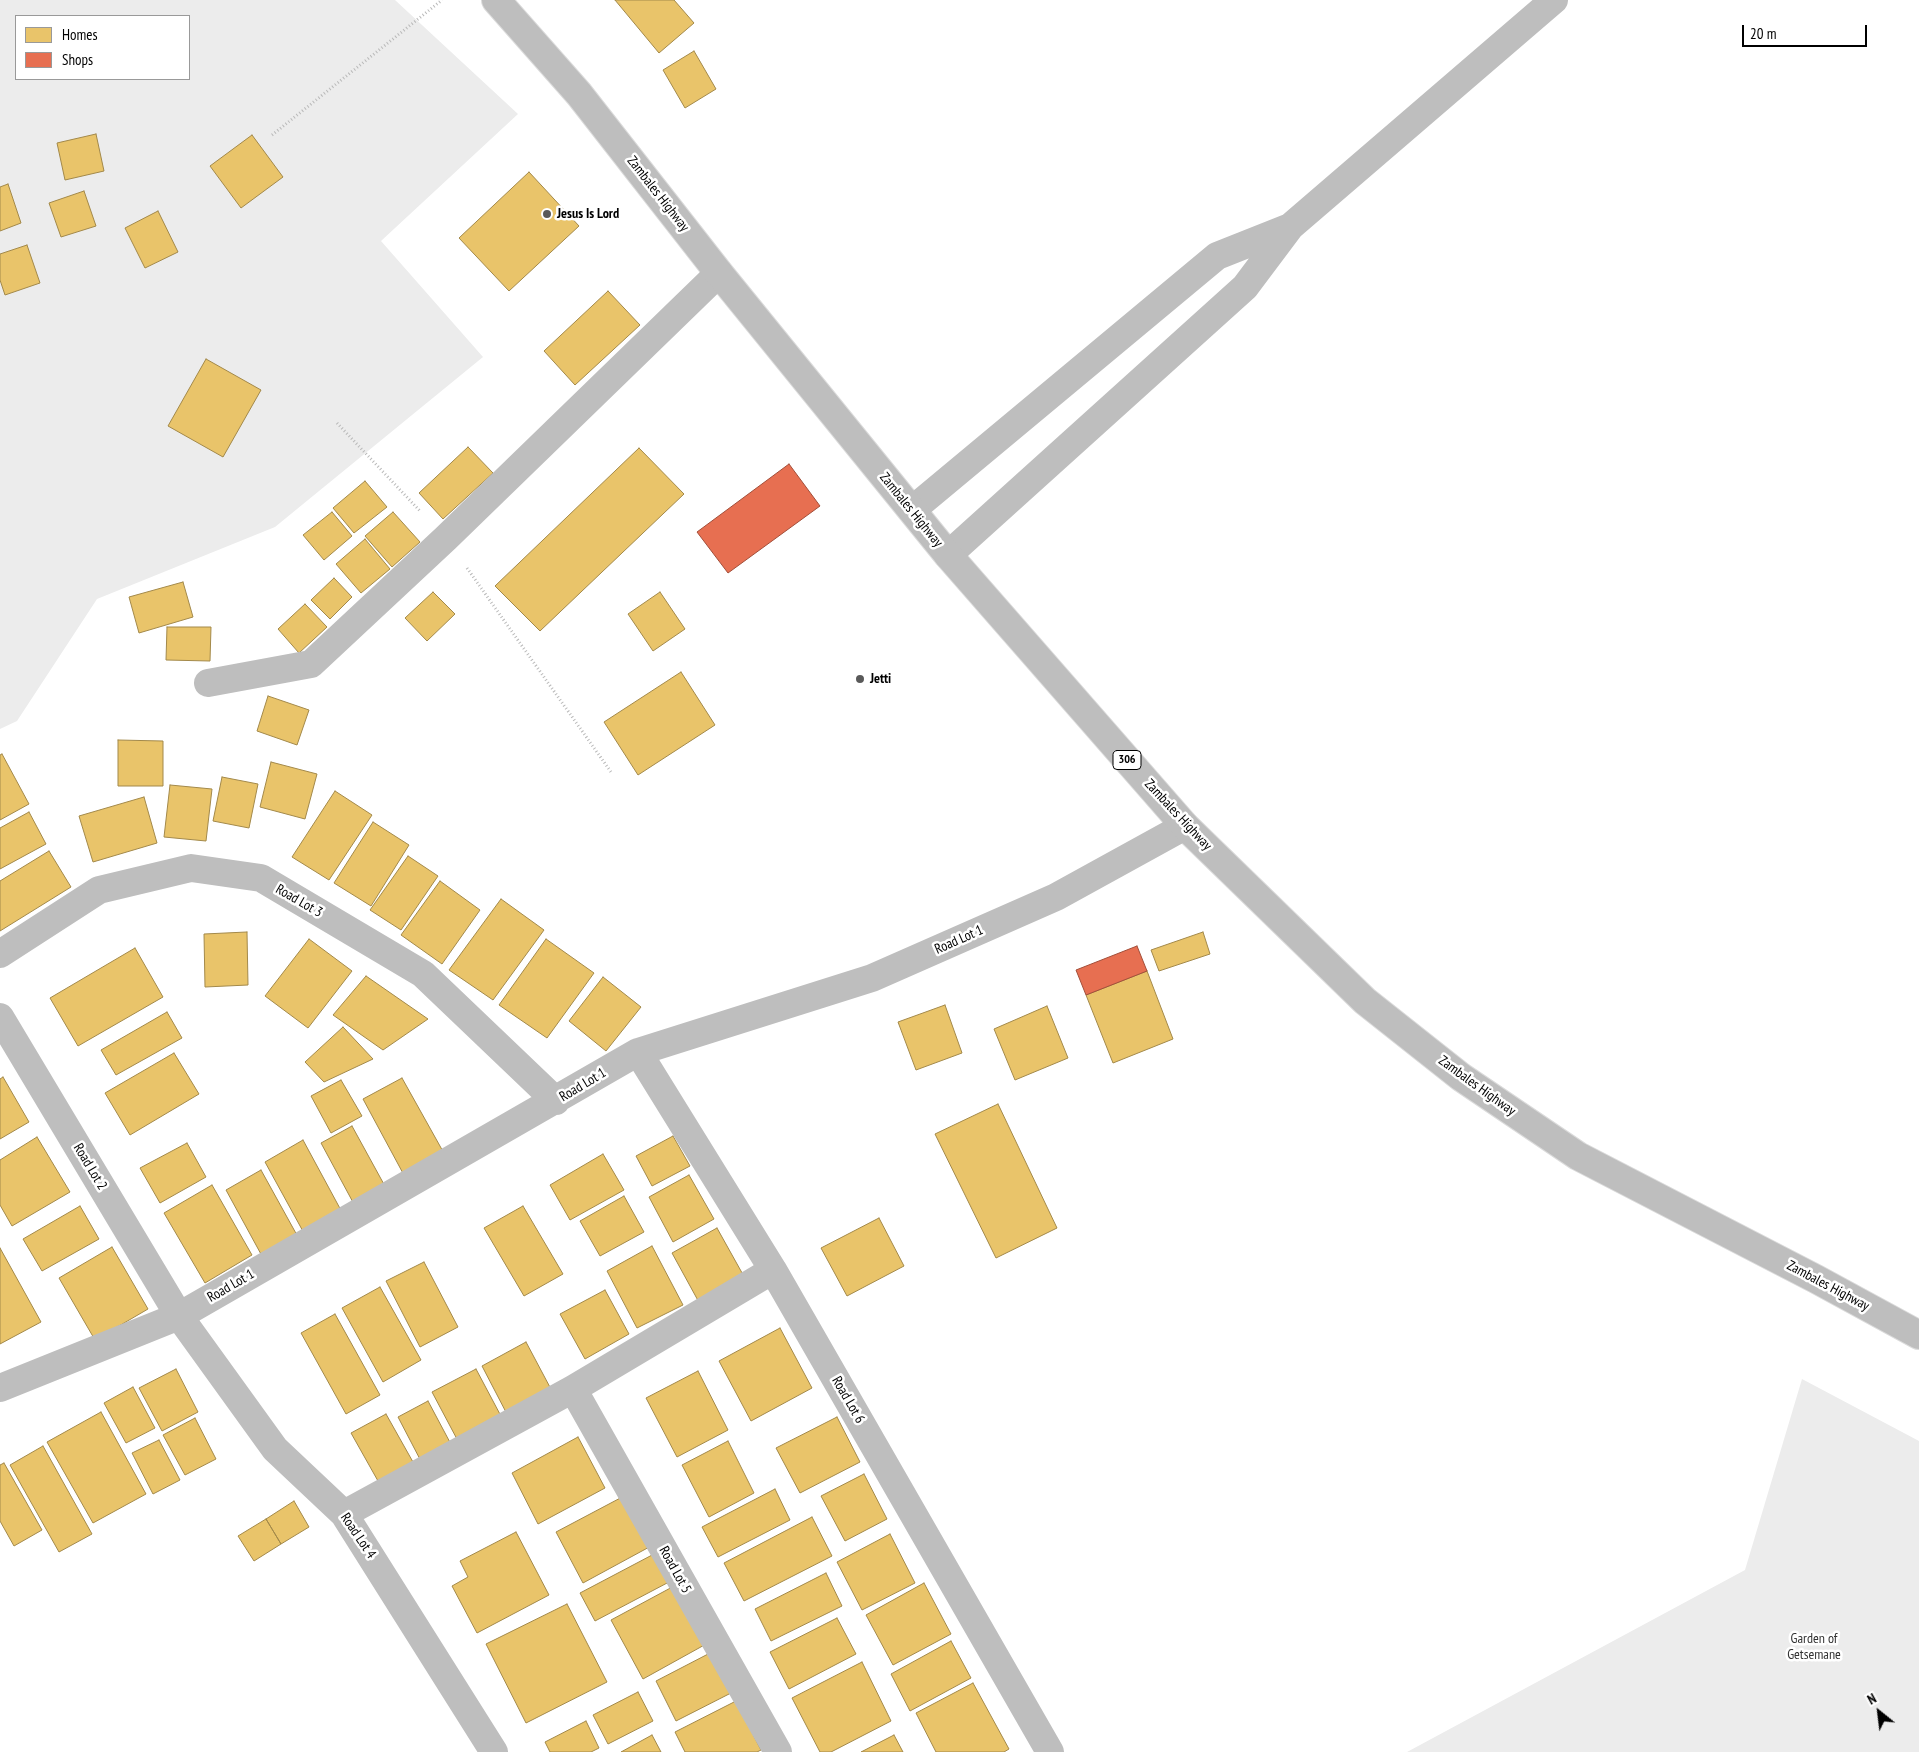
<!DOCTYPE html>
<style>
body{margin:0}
#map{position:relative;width:1919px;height:1752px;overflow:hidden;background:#fff;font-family:"PT Sans Narrow",sans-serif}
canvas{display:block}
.legend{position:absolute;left:15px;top:15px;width:175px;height:65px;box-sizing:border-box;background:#fff;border:1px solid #999;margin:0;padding:6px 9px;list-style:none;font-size:15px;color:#000}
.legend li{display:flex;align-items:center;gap:10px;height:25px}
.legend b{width:25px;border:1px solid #999}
.north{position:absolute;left:1854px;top:1687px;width:50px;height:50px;-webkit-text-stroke:4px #fff;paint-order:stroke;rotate:331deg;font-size:14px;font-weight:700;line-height:20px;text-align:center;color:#000}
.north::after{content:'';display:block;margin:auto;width:18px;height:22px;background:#000;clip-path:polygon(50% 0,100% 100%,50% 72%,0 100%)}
.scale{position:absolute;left:1742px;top:25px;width:125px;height:22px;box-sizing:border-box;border:2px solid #000;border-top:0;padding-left:6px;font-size:15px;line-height:18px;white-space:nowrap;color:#000;-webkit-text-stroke:4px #fff;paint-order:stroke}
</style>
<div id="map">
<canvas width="1919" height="1752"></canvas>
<ul class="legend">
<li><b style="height:14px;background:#e9c46a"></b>Homes</li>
<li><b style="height:14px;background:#e76f51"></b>Shops</li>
</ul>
<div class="north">N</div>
<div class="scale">20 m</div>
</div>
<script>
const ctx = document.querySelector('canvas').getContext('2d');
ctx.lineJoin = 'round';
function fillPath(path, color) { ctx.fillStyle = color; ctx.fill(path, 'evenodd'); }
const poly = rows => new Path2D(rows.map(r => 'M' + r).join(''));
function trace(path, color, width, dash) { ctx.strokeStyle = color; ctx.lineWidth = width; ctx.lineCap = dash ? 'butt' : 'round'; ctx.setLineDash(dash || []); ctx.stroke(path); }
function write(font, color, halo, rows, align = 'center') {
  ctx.font = font + ' "PT Sans Narrow",sans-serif'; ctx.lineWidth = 5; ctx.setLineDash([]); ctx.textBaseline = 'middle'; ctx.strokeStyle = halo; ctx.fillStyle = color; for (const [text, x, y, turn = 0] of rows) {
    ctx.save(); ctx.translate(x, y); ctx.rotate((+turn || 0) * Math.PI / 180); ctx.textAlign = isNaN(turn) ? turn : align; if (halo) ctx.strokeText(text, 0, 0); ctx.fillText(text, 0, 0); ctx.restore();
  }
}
fillPath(poly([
 [0,0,395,0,518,114,381,241,483,357,275,527,97,599,17,721,0,729],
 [16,16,189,16,189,79,16,79],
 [1802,1379,1919,1441,1919,1752,1407,1752,1745,1570]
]), '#ececec');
const homes = poly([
 [615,0,674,0,694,23,659,53,615,0],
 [694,51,716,89,685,108,663,70,694,51],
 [96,134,104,171,65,180,57,143,96,134],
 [252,135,283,177,241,208,210,166,252,135],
 [529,172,579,226,509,291,459,238,529,172],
 [8,184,21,223,0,231,0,187,8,184],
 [84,191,96,226,61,237,49,203,84,191],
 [158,211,178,252,145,268,125,228,158,211],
 [27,245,40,283,5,295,0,280,0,254,27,245],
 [608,291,640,325,575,385,544,351,608,291],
 [206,359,261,390,223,457,168,426,206,359],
 [468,447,493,473,443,519,419,493,468,447],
 [639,448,684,494,540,631,495,586,639,448],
 [365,481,387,507,354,533,333,508,365,481],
 [332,512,352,536,324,560,303,535,332,512],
 [393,512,420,542,392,567,365,536,393,512],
 [365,539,390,569,361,593,336,564,365,539],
 [334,578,352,597,330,619,311,600,334,578],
 [183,582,193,617,139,633,129,597,183,582],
 [433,592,455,614,427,641,405,618,433,592],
 [660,592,685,629,653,651,628,614,660,592],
 [305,604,327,627,299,653,278,629,305,604],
 [167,627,211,627,210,661,166,660,167,627],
 [681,672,715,725,638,775,604,722,681,672],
 [268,696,309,710,297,745,257,731,268,696],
 [118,740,163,741,163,786,118,786,118,740],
 [2,754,29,804,0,820,0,755,2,754],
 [271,762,317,774,305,819,260,807,271,762],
 [222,777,258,784,249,828,213,821,222,777],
 [170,785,212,789,206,841,164,837,170,785],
 [335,791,372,815,329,880,292,857,335,791],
 [144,797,157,843,93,862,79,816,144,797],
 [29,812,46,844,0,869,0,828,29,812],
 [373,822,409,845,371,906,334,883,373,822],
 [49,851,71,887,0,931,0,881,49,851],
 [408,856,438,876,401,930,370,910,408,856],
 [440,881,480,910,442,964,401,935,440,881],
 [501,899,544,930,493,1000,449,970,501,899],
 [247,932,248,985,205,987,204,934,247,932],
 [1203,932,1210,954,1159,971,1151,950,1203,932],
 [309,939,352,971,308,1028,265,996,309,939],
 [546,939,594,973,547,1038,499,1005,546,939],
 [135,948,163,997,78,1046,50,998,135,948],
 [1147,971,1173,1039,1113,1063,1086,995,1147,971],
 [366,976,428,1019,383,1050,333,1015,366,976],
 [603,977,641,1007,606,1051,569,1021,603,977],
 [945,1005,962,1053,916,1070,898,1022,945,1005],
 [1047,1006,1068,1058,1015,1080,994,1029,1047,1006],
 [167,1012,182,1038,116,1075,101,1050,167,1012],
 [343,1027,373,1059,324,1082,305,1062,343,1027],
 [174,1053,199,1094,130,1135,105,1093,174,1053],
 [3,1077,29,1122,0,1139,0,1079,3,1077],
 [402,1078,445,1155,405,1177,363,1099,402,1078],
 [341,1080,362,1116,331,1133,311,1096,341,1080],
 [998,1104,1057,1228,996,1258,935,1134,998,1104],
 [352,1126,386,1188,355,1206,321,1143,352,1126],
 [673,1136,690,1166,652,1186,636,1156,673,1136],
 [37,1137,70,1192,12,1226,0,1205,0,1160,37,1137],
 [303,1140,343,1214,305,1235,265,1162,303,1140],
 [187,1143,206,1177,160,1203,140,1168,187,1143],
 [603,1154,624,1190,570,1220,550,1185,603,1154],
 [261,1170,298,1237,262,1256,226,1190,261,1170],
 [689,1175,714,1219,673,1242,649,1197,689,1175],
 [212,1185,252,1255,205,1283,164,1213,212,1185],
 [624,1196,644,1232,600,1256,580,1221,624,1196],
 [80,1206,99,1239,42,1271,23,1239,80,1206],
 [523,1206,563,1274,524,1296,484,1228,523,1206],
 [879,1218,904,1266,847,1296,821,1248,879,1218],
 [717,1228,746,1280,701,1306,672,1253,717,1228],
 [652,1246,683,1305,637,1328,607,1271,652,1246],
 [112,1247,148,1309,95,1340,59,1278,112,1247],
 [0,1248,41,1322,0,1344,0,1248],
 [424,1262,458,1327,420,1347,386,1281,424,1262],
 [380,1287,421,1360,383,1382,342,1308,380,1287],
 [605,1290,629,1334,585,1359,560,1314,605,1290],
 [335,1314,380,1395,346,1414,301,1333,335,1314],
 [780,1328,812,1388,751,1421,719,1361,780,1328],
 [526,1342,552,1391,508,1416,482,1366,526,1342],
 [176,1369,198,1412,162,1431,139,1388,176,1369],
 [476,1369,502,1418,458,1441,432,1392,476,1369],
 [698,1371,728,1430,677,1457,646,1398,698,1371],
 [133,1387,155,1428,126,1443,104,1403,133,1387],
 [428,1401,453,1448,423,1465,398,1417,428,1401],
 [101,1412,146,1494,93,1523,47,1442,101,1412],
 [386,1414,413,1462,378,1481,351,1433,386,1414],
 [837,1417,860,1462,800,1493,776,1448,837,1417],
 [195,1418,216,1459,185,1475,163,1435,195,1418],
 [578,1437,605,1488,538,1524,512,1473,578,1437],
 [159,1440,180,1480,153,1494,132,1453,159,1440],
 [728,1441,754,1493,709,1517,682,1465,728,1441],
 [43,1446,92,1534,59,1552,10,1465,43,1446],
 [4,1463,42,1530,14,1546,0,1521,0,1465,4,1463],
 [864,1474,887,1519,845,1541,821,1496,864,1474],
 [775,1489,790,1520,718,1557,702,1527,775,1489],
 [626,1495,653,1545,583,1583,556,1532,626,1495],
 [294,1501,309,1527,281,1544,266,1519,294,1501],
 [812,1517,832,1556,744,1601,724,1563,812,1517],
 [266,1519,281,1544,254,1561,238,1536,266,1519],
 [516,1532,549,1595,477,1633,452,1586,468,1577,460,1561,516,1532],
 [890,1534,915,1583,862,1610,837,1562,890,1534],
 [654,1554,669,1582,595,1621,580,1593,654,1554],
 [826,1573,842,1606,771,1641,755,1609,826,1573],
 [924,1583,951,1634,893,1665,866,1615,924,1583],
 [676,1585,708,1643,643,1679,611,1620,676,1585],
 [567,1604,607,1682,526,1723,486,1644,567,1604],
 [837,1618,856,1654,789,1689,770,1652,837,1618],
 [951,1641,971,1678,910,1711,891,1674,951,1641],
 [710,1653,731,1693,676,1721,656,1681,710,1653],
 [862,1662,891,1721,831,1752,820,1752,792,1698,862,1662],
 [973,1683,1009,1749,1004,1752,936,1752,916,1713,973,1683],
 [638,1692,653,1721,608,1744,593,1715,638,1692],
 [736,1701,761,1750,757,1752,685,1752,675,1732,736,1701],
 [586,1721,599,1748,591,1752,550,1752,545,1742,586,1721],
 [652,1735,661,1752,621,1752,652,1735],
 [894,1735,903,1752,861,1752,894,1735]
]);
fillPath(homes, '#e9c46a');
trace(homes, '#a3894a', 1);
const shops = poly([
 [789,464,820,506,728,573,697,532,789,464],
 [1137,946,1147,971,1086,995,1076,970,1137,946]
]);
fillPath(shops, '#e76f51');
trace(shops, '#a24e39', 1);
const primary = poly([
 [496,0,579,94,719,273,948,555,1185,826,1365,1001,1461,1077,1578,1156,1816,1279,1919,1335]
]);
trace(primary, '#dbdbdb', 30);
trace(poly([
 [272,135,442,0],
 [337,423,420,511],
 [467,568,611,772]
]), '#b9b9b9', 3, [1, 2.5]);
trace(poly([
 [912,510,1217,256,1290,227],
 [948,555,1245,287,1290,227,1554,0],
 [208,683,311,664,446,538,719,273],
 [0,954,99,890,191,868,261,878,423,974,556,1101],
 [0,1017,179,1316,275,1449,344,1514,494,1752],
 [638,1052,773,1270,1050,1752],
 [0,1388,179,1316,638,1052,872,978,1056,897,1185,826],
 [573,1389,778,1752],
 [344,1514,573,1389,773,1270]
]), '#bebebe', 28);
trace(primary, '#bebebe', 28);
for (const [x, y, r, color] of [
 [547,214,5,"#595959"],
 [860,679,5,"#595959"]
]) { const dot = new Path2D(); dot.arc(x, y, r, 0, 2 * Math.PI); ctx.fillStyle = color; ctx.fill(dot); trace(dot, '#fff', 2); }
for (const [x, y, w] of [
 [1127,760,28]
]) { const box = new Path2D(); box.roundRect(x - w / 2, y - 9.5, w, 19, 4); ctx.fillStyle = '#fff'; ctx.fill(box); trace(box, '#000', 1); }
write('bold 12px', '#000', null, [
 ["306",1127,760]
]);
write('14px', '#000', '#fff', [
 ["Zambales Highway",658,194,52],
 ["Zambales Highway",911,510,51],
 ["Zambales Highway",1178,815,47],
 ["Road Lot 3",299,901,30],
 ["Road Lot 1",959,940,-24],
 ["Road Lot 1",583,1085,-31],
 ["Zambales Highway",1477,1086,36],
 ["Road Lot 2",90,1167,59],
 ["Road Lot 1",231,1286,-30],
 ["Zambales Highway",1828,1286,28],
 ["Road Lot 6",848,1400,60],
 ["Road Lot 4",358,1536,56],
 ["Road Lot 5",675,1570,61]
]);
write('bold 14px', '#000', '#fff', [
 ["Jesus Is Lord",557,214],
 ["Jetti",870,679]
], 'left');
write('14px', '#333', '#fff', [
 ["Garden of",1814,1639],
 ["Getsemane",1814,1655]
]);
</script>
